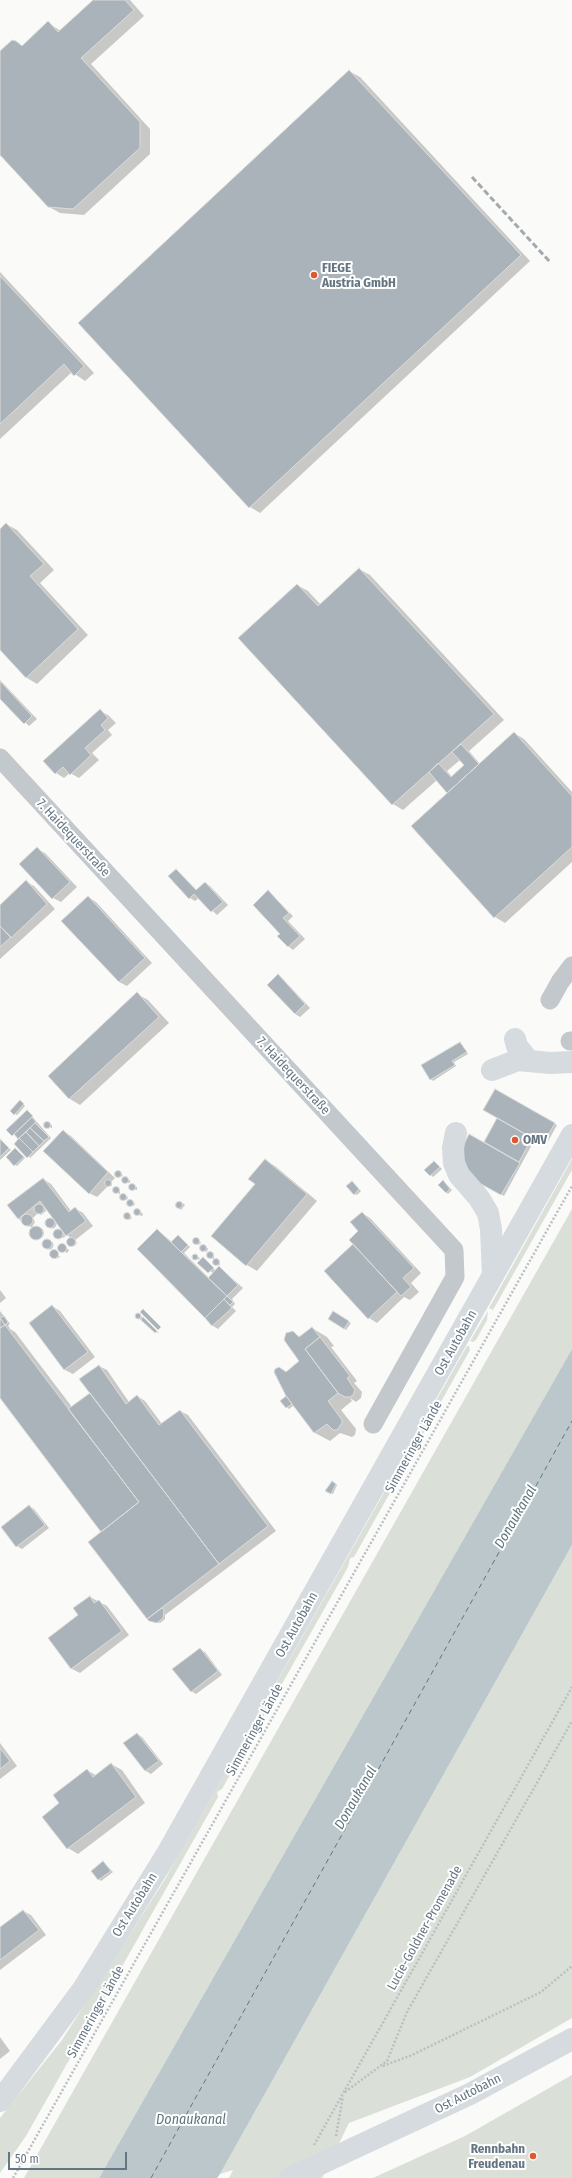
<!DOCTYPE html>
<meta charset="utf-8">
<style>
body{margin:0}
#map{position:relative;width:572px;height:2178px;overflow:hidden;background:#fafaf8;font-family:"Fira Sans Condensed",sans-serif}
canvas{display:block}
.scale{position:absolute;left:8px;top:2152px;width:119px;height:18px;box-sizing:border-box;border:2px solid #657683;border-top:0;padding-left:5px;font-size:12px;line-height:14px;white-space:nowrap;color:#657683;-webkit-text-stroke:3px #fff;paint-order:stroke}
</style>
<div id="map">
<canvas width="572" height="2178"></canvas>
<div class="scale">50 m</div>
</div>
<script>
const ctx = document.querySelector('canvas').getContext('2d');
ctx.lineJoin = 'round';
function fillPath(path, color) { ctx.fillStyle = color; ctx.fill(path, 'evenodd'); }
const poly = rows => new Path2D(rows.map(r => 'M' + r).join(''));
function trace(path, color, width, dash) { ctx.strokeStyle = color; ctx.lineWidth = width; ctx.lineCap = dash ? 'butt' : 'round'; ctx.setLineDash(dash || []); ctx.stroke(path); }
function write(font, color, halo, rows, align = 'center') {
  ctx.font = font + ' "Fira Sans Condensed",sans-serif'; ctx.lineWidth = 4; ctx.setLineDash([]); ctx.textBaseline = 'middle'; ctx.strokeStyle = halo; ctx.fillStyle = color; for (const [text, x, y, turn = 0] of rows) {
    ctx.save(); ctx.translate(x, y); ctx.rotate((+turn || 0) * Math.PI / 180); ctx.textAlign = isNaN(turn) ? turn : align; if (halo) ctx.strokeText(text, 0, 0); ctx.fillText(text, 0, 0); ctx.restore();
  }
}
fillPath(poly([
 [572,1159,572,1170,493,1310,489,1308],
 [572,1209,572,1349,99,2178,24,2178],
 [488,1311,487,1320,476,1340,473,1342,470,1341],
 [467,1346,469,1346,470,1350,354,1557,350,1558,348,1567,240,1758,235,1761,235,1766,222,1789,217,1792,218,1797,26,2136,0,2173,0,2118,62,2040,164,1881],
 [572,1545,572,2018,470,2077,349,2123,322,2178,229,2178,233,2170,220,2174],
 [572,2075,572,2178,373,2178,465,2136]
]), '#dadfd7');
fillPath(poly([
 [572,1349,572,1545,220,2174,217,2178,99,2178]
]), '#bbc7cb');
fillPath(poly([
 [95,0,130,0,144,16,91,64,150,129,150,154,84,215,60,213,49,207,4,158,0,156,0,52,16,42,23,46,48,23,61,31],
 [349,71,360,77,530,261,260,513,250,507],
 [0,272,94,373,85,381,72,372,0,439],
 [6,524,17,530,54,570,40,583,88,635,37,684,27,678,0,648,0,530],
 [359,569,370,575,504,720,469,751,480,764,514,733,524,739,572,792,572,862,505,923,495,917,412,826,449,793,437,780,403,810,393,804,240,638,297,585,308,591,321,605],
 [460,760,465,765,452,777,447,771],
 [0,680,37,719,29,726,0,697],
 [100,711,108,715,116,723,108,730,112,735,92,753,99,760,79,778,70,773,64,778,56,773],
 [37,849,45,853,77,887,61,902,53,898],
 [176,870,197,890,205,883,210,886,228,905,217,915,199,898,195,901,190,898],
 [26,882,34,886,55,909,0,959,0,906],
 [268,892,293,916,288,921,305,939,293,950,288,946,282,934],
 [88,897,96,902,152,963,127,986,119,982,63,921],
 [278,976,283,979,310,1008,300,1017,295,1014],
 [137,994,148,1000,169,1023,80,1105,70,1099,49,1076],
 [460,1043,468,1054,454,1062,456,1066,433,1081,431,1079],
 [496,1090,557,1125,546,1145,535,1139,504,1196,482,1183,484,1144,499,1118],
 [22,1103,25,1106,17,1115,15,1114],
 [29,1113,51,1138,30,1158,20,1139,8,1130],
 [46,1123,52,1125,52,1128,46,1126],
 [63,1131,71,1136,115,1178,111,1182,112,1186,109,1185,97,1197,89,1193],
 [0,1139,11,1150,0,1160],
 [17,1150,25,1158,17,1166,15,1165],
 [265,1160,275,1166,317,1201,257,1271,247,1265,213,1236,256,1184],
 [435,1162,442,1169,433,1177,426,1170],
 [116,1172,120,1172,123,1176,119,1177],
 [43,1179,51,1184,71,1211,75,1208,83,1213,93,1226,74,1241,77,1242,75,1246,68,1242,71,1238,67,1235,44,1205,46,1211,41,1215,38,1213,33,1218,35,1222,32,1227,26,1226,18,1218],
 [124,1179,130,1180,130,1183,124,1182],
 [445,1183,452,1190,448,1194,446,1192],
 [354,1184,361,1191,357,1195,355,1194],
 [131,1185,137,1187,137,1190,131,1189],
 [114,1188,120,1190,120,1194,113,1191],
 [122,1195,128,1197,127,1200,121,1198],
 [128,1201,135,1203,134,1206,128,1204],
 [180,1201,185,1205,181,1210,176,1205],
 [139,1210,143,1214,142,1216,136,1214,136,1211],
 [362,1213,370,1218,421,1273,411,1283,419,1292,410,1300,404,1297,377,1323,369,1318,354,1244,360,1231],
 [129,1214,132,1218,129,1220,125,1215],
 '47.5 1224a4.5 4.5 0 1 1 9 0a4.5 4.5 0 1 1-9 0Z',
 '32 1233a6 6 0 1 1 12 0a6 6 0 1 1-12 0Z',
 [57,1230,64,1233,65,1237,59,1239,57,1238,54,1234],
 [157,1230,172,1242,178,1236,180,1237,190,1247,184,1253,209,1278,213,1273,210,1271,205,1260,216,1271,219,1268,224,1271,243,1288,232,1299,235,1304,232,1307,236,1311,218,1329,213,1326,139,1249],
 [198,1239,201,1243,198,1245,194,1240],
 '44.5 1245a4.5 4.5 0 1 1 9 0a4.5 4.5 0 1 1-9 0Z',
 [62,1245,69,1250,67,1253,60,1249],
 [201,1247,208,1248,207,1252,201,1249],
 [55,1251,60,1257,55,1259,51,1253],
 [208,1254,214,1256,214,1259,208,1257],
 [195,1256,200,1258,198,1260,194,1257],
 [214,1260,220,1262,220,1265,214,1264],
 [0,1290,6,1298,0,1303],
 [52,1306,60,1311,95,1357,73,1374,65,1370,30,1323],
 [0,1311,10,1324,8,1325,10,1329,15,1332,72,1407,91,1393,99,1366,107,1370,129,1402,137,1396,145,1401,162,1424,180,1411,188,1415,276,1531,165,1615,165,1619,160,1623,149,1621,89,1542,103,1532,0,1396],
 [333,1312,351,1323,346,1330,329,1318],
 [138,1314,146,1320,159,1333,155,1332,136,1316],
 [312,1328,327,1337,334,1346,331,1347,357,1381,354,1383,362,1392,361,1398,356,1402,350,1398,352,1401,341,1410,356,1429,355,1435,352,1437,340,1433,330,1441,315,1433,294,1405,289,1409,281,1401,287,1396,280,1368,287,1372,300,1361,292,1332,301,1337],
 [335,1483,337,1485,333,1494,326,1491],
 [29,1506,34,1509,49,1528,22,1549,17,1546],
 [90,1597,107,1606,129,1635,80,1673,72,1669,80,1615],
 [200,1649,205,1652,222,1675,196,1694,191,1691],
 [137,1734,142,1737,163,1764,151,1774,146,1771],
 [0,1743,17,1766,0,1779],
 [111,1764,122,1770,145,1803,78,1854,68,1848,60,1803,87,1770,97,1776],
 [103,1862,113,1872,101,1881,99,1879],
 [23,1911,31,1915,46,1935,0,1970,0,1928],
 [0,2037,10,2051,0,2059]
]), '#0003');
trace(poly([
 [151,2178,572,1421]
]), '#60757c', 1, [5, 4]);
const building = poly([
 [93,0,125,0,134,10,81,58,140,122,140,148,73,209,48,207,0,155,0,51,12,40,16,41,22,46,48,21,58,32,93,0],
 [349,70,521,255,249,508,78,323,349,70],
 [0,276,84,366,74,376,64,364,0,424,0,276],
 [6,523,44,564,30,576,78,629,26,678,0,650,0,529,6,523],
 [359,568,494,714,392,805,238,638,297,584,318,606,359,568],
 [0,681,32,716,24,724,0,699,0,681],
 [100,709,108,718,101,725,105,730,85,748,91,755,70,775,63,767,55,774,43,761,100,709],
 [514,732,572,796,572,847,494,918,411,826,514,732],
 [461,744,479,764,447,793,429,772,438,763,451,777,464,765,452,752,461,744],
 [37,847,70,882,52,899,19,864,37,847],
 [176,869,196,890,205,882,223,902,211,912,194,894,189,899,168,876,176,869],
 [26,880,47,904,11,938,0,926,0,905,26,880],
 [268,890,289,913,283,918,300,936,288,947,277,936,280,934,253,905,268,890],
 [88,896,145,958,119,982,61,921,88,896],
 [0,926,11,937,0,947,0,926],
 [278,974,305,1004,295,1014,267,985,278,974],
 [137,992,159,1017,69,1099,48,1076,137,992],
 [460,1042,467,1052,452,1061,455,1065,430,1080,421,1065,460,1042],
 [495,1089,555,1123,543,1144,483,1110,495,1089],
 [20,1100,24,1104,14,1115,10,1111,20,1100],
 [27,1110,33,1116,12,1136,6,1130,27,1110],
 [32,1117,36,1122,18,1139,14,1134,32,1117],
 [497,1118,532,1138,519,1162,484,1142,497,1118],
 '43.5 1125a3.5 3.5 0 1 1 7 0a3.5 3.5 0 1 1-7 0Z',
 [35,1123,49,1137,44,1141,30,1128,35,1123],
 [30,1128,44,1141,39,1146,26,1132,30,1128],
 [63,1130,108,1172,89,1194,43,1151,63,1130],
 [26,1132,39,1146,33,1152,19,1138,26,1132],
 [469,1134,520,1163,501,1195,481,1184,466,1169,462,1152,463,1146,469,1134],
 [19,1138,33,1152,27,1158,14,1144,19,1138],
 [0,1139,9,1148,0,1157,0,1139],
 [15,1148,24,1157,14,1166,6,1157,15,1148],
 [265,1159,307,1194,246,1266,211,1236,255,1184,248,1179,265,1159],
 [434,1161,440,1167,430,1176,424,1170,434,1161],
 '114.5 1174a3.5 3.5 0 1 1 7 0a3.5 3.5 0 1 1-7 0Z',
 '121.5 1180a3.5 3.5 0 1 1 7 0a3.5 3.5 0 1 1-7 0Z',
 [43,1178,69,1212,75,1207,86,1221,66,1236,40,1201,18,1219,7,1205,43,1178],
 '104.5 1183a3.5 3.5 0 1 1 7 0a3.5 3.5 0 1 1-7 0Z',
 [443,1180,450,1189,446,1193,438,1185,443,1180],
 [352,1181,359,1189,354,1195,346,1186,352,1181],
 '128.5 1187a3.5 3.5 0 1 1 7 0a3.5 3.5 0 1 1-7 0Z',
 '112.5 1190a3.5 3.5 0 1 1 7 0a3.5 3.5 0 1 1-7 0Z',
 '119.5 1197a3.5 3.5 0 1 1 7 0a3.5 3.5 0 1 1-7 0Z',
 '126.5 1203a3.5 3.5 0 1 1 7 0a3.5 3.5 0 1 1-7 0Z',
 '175.5 1205a3.5 3.5 0 1 1 7 0a3.5 3.5 0 1 1-7 0Z',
 '34 1209a5 5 0 1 1 10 0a5 5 0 1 1-10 0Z',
 '133.5 1212a3.5 3.5 0 1 1 7 0a3.5 3.5 0 1 1-7 0Z',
 [362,1212,414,1268,403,1278,411,1287,401,1296,349,1240,358,1231,350,1222,362,1212],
 '123.5 1216a3.5 3.5 0 1 1 7 0a3.5 3.5 0 1 1-7 0Z',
 '21 1220a6 6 0 1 1 12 0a6 6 0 1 1-12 0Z',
 '45 1223a5 5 0 1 1 10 0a5 5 0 1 1-10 0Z',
 '29 1233a7 7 0 1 1 14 0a7 7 0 1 1-14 0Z',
 [157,1229,227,1296,205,1318,137,1249,157,1229],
 '53 1234a5 5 0 1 1 10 0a5 5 0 1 1-10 0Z',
 [178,1235,188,1245,181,1252,171,1242,178,1235],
 '192.5 1241a3.5 3.5 0 1 1 7 0a3.5 3.5 0 1 1-7 0Z',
 '66.5 1242a4.5 4.5 0 1 1 9 0a4.5 4.5 0 1 1-9 0Z',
 '42 1244a5 5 0 1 1 10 0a5 5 0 1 1-10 0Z',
 '57.5 1248a4.5 4.5 0 1 1 9 0a4.5 4.5 0 1 1-9 0Z',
 [353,1244,397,1292,368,1319,324,1271,353,1244],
 '199.5 1248a3.5 3.5 0 1 1 7 0a3.5 3.5 0 1 1-7 0Z',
 '49.5 1254a4.5 4.5 0 1 1 9 0a4.5 4.5 0 1 1-9 0Z',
 '206.5 1255a3.5 3.5 0 1 1 7 0a3.5 3.5 0 1 1-7 0Z',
 '192 1257a3 3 0 1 1 6 0a3 3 0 1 1-6 0Z',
 [203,1257,214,1268,208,1273,197,1263,203,1257],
 '212.5 1262a3.5 3.5 0 1 1 7 0a3.5 3.5 0 1 1-7 0Z',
 [219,1266,238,1285,227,1296,208,1278,219,1266],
 [227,1296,233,1302,230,1305,224,1299,227,1296],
 [224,1299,232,1308,212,1326,205,1318,224,1299],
 [52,1305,88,1352,64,1370,29,1323,52,1305],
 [143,1309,161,1327,158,1330,140,1312,143,1309],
 [333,1311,349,1321,344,1329,328,1319,333,1311],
 '135 1316a3 3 0 1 1 6 0a3 3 0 1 1-6 0Z',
 [4,1316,8,1322,5,1325,0,1318,4,1316],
 [143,1317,157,1331,155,1333,141,1320,143,1317],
 [0,1318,5,1325,0,1328,0,1318],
 [5,1325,139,1502,101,1532,0,1398,0,1328,5,1325],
 [312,1327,320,1337,305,1349,338,1393,328,1401,342,1420,342,1423,337,1430,333,1430,327,1424,314,1433,286,1396,274,1372,275,1369,279,1367,286,1372,299,1361,284,1340,286,1333,293,1331,299,1337,312,1327],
 [320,1337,350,1376,347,1378,355,1390,353,1395,350,1397,345,1397,338,1393,305,1349,320,1337],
 [99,1365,126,1404,137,1395,159,1425,180,1410,268,1526,219,1564,79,1379,99,1365],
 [90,1393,219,1564,147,1619,88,1542,139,1502,68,1409,90,1393],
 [286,1396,292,1404,286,1408,280,1401,286,1396],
 [332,1481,336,1484,331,1494,325,1491,332,1481],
 [29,1505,45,1525,16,1547,1,1527,29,1505],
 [90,1596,94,1603,99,1600,122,1631,71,1669,48,1638,78,1615,73,1608,90,1596],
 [162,1608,164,1610,163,1618,157,1623,149,1621,147,1619,162,1608],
 [200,1648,218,1671,191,1692,172,1669,200,1648],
 [137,1733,159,1761,145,1771,123,1743,137,1733],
 [0,1748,10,1761,0,1769,0,1748],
 [111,1763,136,1797,67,1849,42,1817,59,1803,53,1795,87,1769,93,1777,111,1763],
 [103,1861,111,1871,98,1880,91,1871,103,1861],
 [23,1910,39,1930,0,1960,0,1927,23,1910]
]);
fillPath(building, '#aab3b9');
trace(building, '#dcdcda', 1);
trace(poly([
 [383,2066,412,2055,541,1992,572,1966],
 [345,2092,387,2061,407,2012,572,1721],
 [336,2136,343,2096],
 [314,2145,572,1687],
 [13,2178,572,1186]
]), '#bbbfc2', 2.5, [2, 2]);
trace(poly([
 [0,758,454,1250,455,1277,373,1424],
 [550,1000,560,982,572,966],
 [570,1041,572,1041]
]), '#c3c8cc', 19);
trace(poly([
 [515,1039,517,1046,528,1060],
 [492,1070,518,1060,550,1063,572,1062],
 [456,1133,453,1148,454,1163,459,1175,479,1198,488,1213,491,1229,493,1276],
 [0,2101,83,1989,168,1852,572,1135],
 [290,2178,470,2094,572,2039]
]), '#d6dbdf', 22);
trace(poly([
 [472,177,550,262]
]), '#a2aab0', 3, [6, 3]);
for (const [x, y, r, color] of [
 [314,275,4,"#e4572e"],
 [515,1140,4,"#e4572e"],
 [533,2156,4,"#e4572e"]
]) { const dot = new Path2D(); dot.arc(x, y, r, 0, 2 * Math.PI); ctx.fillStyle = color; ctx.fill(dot); trace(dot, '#fff', 1.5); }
write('bold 13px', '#657683', '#fff', [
 ["FIEGE",322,268],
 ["Austria GmbH",322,283],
 ["OMV",523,1140],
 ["Rennbahn",525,2149,"right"],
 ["Freudenau",525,2164,"right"]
], 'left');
write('13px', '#657683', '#fff', [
 ["7. Haidequerstraße",73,838,47],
 ["7. Haidequerstraße",293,1076,47],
 ["Ost Autobahn",456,1343,-61],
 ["Simmeringer Lände",414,1447,-61],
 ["Ost Autobahn",297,1625,-61],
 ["Simmeringer Lände",255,1730,-61],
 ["Ost Autobahn",135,1905,-58],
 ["Lucie-Goldner-Promenade",425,1928,-61],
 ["Simmeringer Lände",96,2012,-61],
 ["Ost Autobahn",468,2094,-27]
]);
write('italic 14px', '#60757c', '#fff', [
 ["Donaukanal",516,1517,-60],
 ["Donaukanal",356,1798,-60],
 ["Donaukanal",191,2120]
]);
</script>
